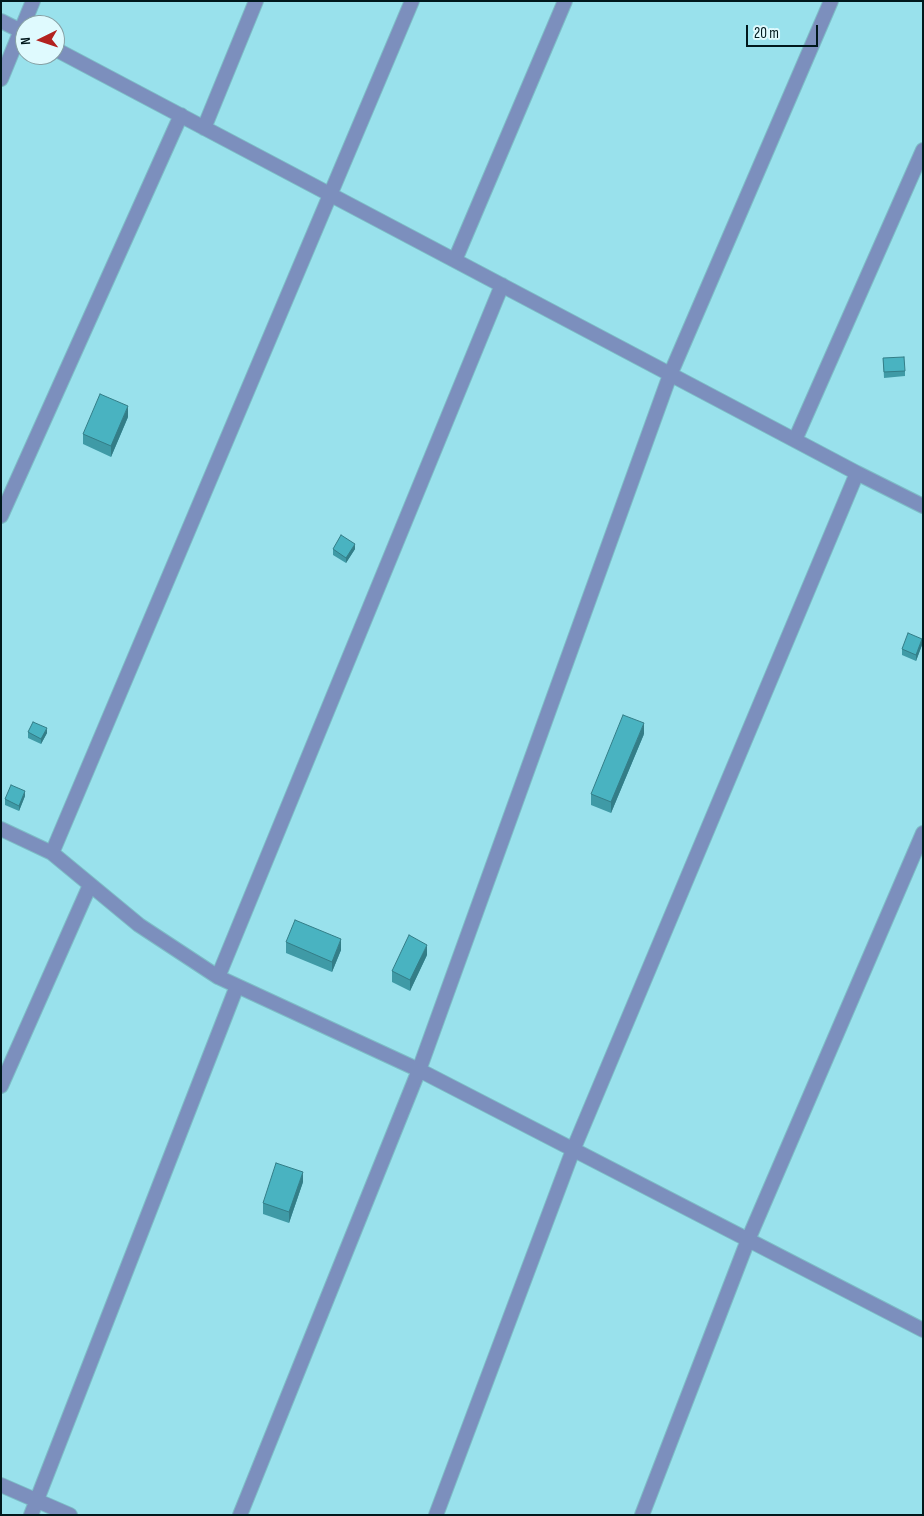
<!DOCTYPE html>
<style>
body{margin:0}
#map{position:relative;width:924px;height:1516px;overflow:hidden;background:#99e1ec;font-family:"Sofia Sans Condensed",sans-serif}
canvas{display:block}
.frame{position:absolute;inset:0;border:2px solid #00181c;pointer-events:none}
.north{position:absolute;left:15px;top:15px;width:50px;height:50px;box-sizing:border-box;background:#dffafe;border:1px solid #86a0a4;border-radius:50%;rotate:266deg;font-size:14px;font-weight:700;line-height:20px;text-align:center;color:#00181c}
.north::after{content:'';display:block;margin:auto;width:18px;height:22px;background:#b2221f;clip-path:polygon(50% 0,100% 100%,50% 72%,0 100%)}
.scale{position:absolute;left:746px;top:25px;width:72px;height:22px;box-sizing:border-box;border:2px solid #00181c;border-top:0;padding-left:6px;font-size:15px;line-height:18px;white-space:nowrap;color:#00181c;-webkit-text-stroke:4px #dffafe;paint-order:stroke}
</style>
<div id="map">
<canvas width="924" height="1516"></canvas>
<div class="frame"></div>
<div class="north">N</div>
<div class="scale">20 m</div>
</div>
<script>
const ctx = document.querySelector('canvas').getContext('2d');
ctx.lineJoin = 'round';
const poly = rows => new Path2D(rows.map(r => 'M' + r).join(''));
function trace(path, color, width, dash) { ctx.strokeStyle = color; ctx.lineWidth = width; ctx.lineCap = dash ? 'butt' : 'round'; ctx.setLineDash(dash || []); ctx.stroke(path); }
function fillPath(path, color) { ctx.fillStyle = color; ctx.fill(path, 'evenodd'); }
const minor = poly([
 [1,21,25,33],
 [55,49,857,473,923,506],
 [1,79,33,1],
 [204,128,256,1],
 [455,260,565,1],
 [795,440,923,150],
 [1,516,181,115],
 [1,829,52,853,139,925,218,977,419,1070,923,1330],
 [52,853,412,1],
 [218,977,502,285],
 [1,1086,90,885],
 [1,1485,70,1515],
 [31,1515,237,986],
 [240,1515,419,1070,670,375,831,1],
 [436,1515,573,1150,857,473],
 [642,1515,748,1240,923,833]
]);
trace(minor, '#7dbdc7', 16);
trace(minor, '#7c8fbd', 14);
fillPath(poly([
 [883,358,905,371,905,376,884,378],
 [128,417,111,457,83,444,83,434],
 [333,549,355,549,346,563,333,555],
 [922,645,916,661,902,655,902,649],
 [28,732,47,733,41,744,28,738],
 [644,734,611,813,591,805,591,794],
 [25,796,19,811,5,805,5,799],
 [286,942,341,950,332,972,286,953],
 [427,955,410,991,392,982,392,971],
 [303,1182,289,1223,263,1214,263,1203]
]), '#3f9aa6');
fillPath(poly([
 [128,406,128,417,111,457,111,446],
 [355,544,355,549,346,563,346,558],
 [922,639,922,645,916,661,916,655],
 [644,723,644,734,611,813,611,802],
 [47,728,47,733,41,744,41,739],
 [25,791,25,796,19,811,19,806],
 [341,939,341,950,332,972,332,962],
 [427,945,427,955,410,991,410,980],
 [303,1172,303,1182,289,1223,289,1212]
]), '#337d87');
const building = poly([
 [904,357,905,371,884,372,883,358,904,357],
 [100,394,128,406,111,446,83,434,100,394],
 [341,535,355,544,346,558,333,549,341,535],
 [908,633,922,639,916,655,902,649,908,633],
 [623,715,644,723,611,802,591,794,623,715],
 [33,722,47,728,41,739,28,732,33,722],
 [11,785,25,791,19,806,5,799,11,785],
 [295,920,341,939,332,962,286,942,295,920],
 [409,935,427,945,410,980,392,971,409,935],
 [276,1163,303,1172,289,1212,263,1203,276,1163]
]);
fillPath(building, '#49b3c1');
trace(building, '#337d87', 1);
</script>
